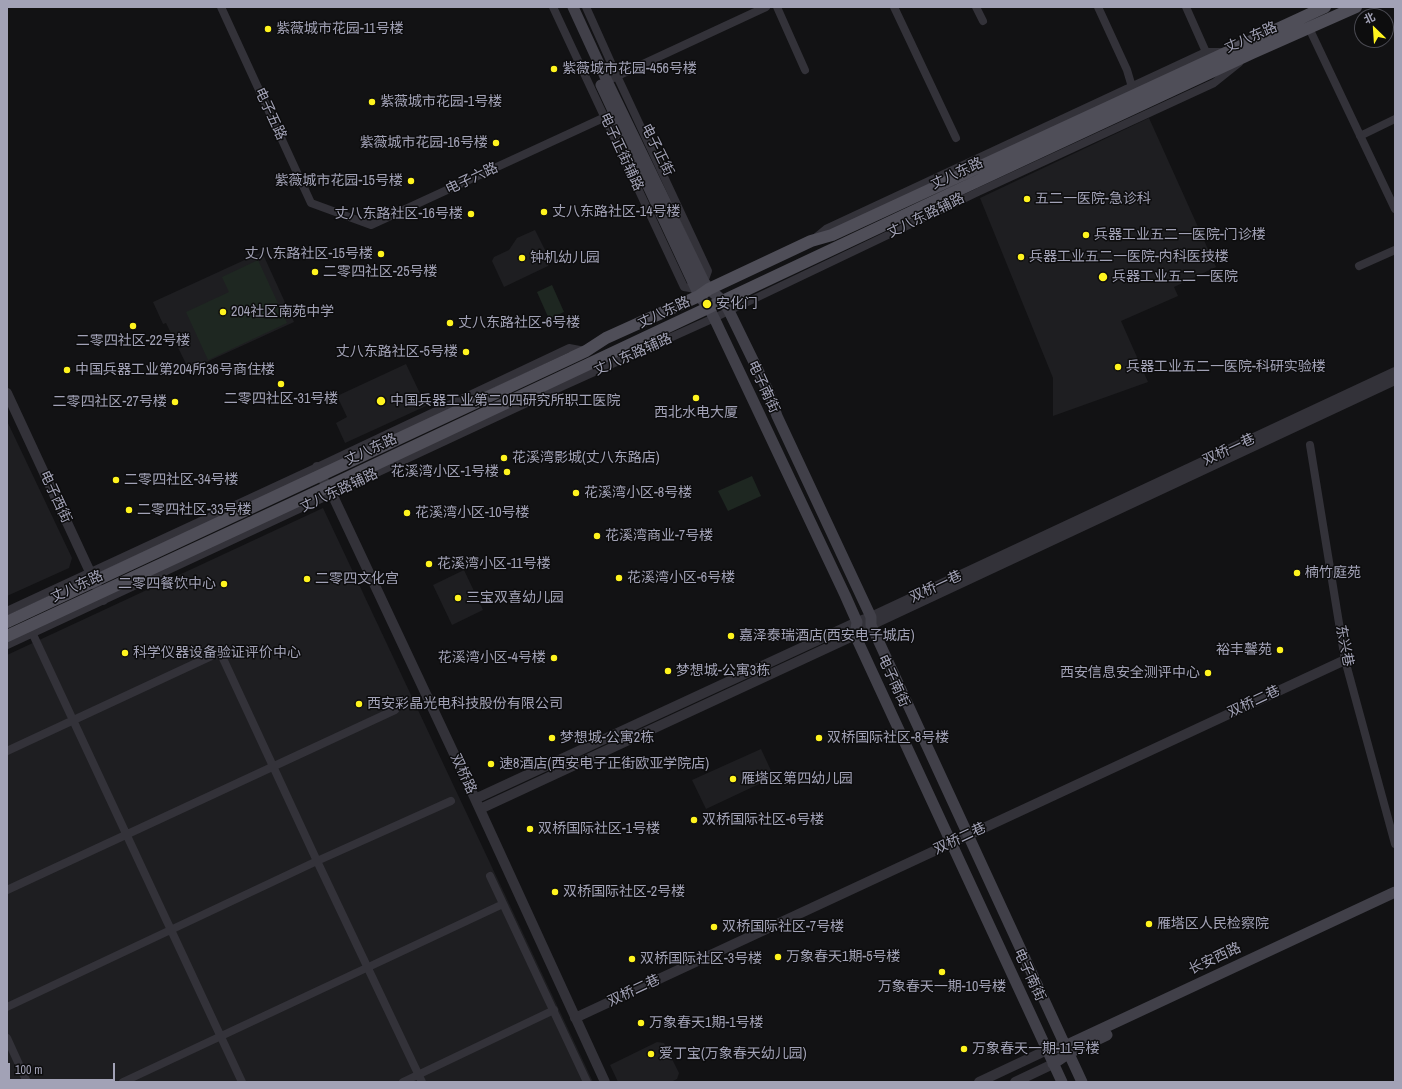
<!DOCTYPE html>
<meta charset="utf-8">
<style>
body{margin:0}
#map{position:relative;width:1402px;height:1089px;overflow:hidden;background:#121214;font-family:"Archivo Narrow","Noto Sans SC",sans-serif}
canvas{display:block}
.frame{position:absolute;inset:0;border:8px solid #a2a2b6;pointer-events:none}
.north{position:absolute;left:1354px;top:8px;width:40px;height:40px;box-sizing:border-box;background:#0d0d0e;border:1px solid #494951;border-radius:50%;rotate:335deg;font-size:11px;font-weight:700;line-height:16px;text-align:center;color:#a2a2b6}
.north::after{content:'';display:block;margin:auto;width:14px;height:18px;background:#fff41e;clip-path:polygon(50% 0,100% 100%,50% 72%,0 100%)}
.scale{position:absolute;left:8px;top:1063px;width:107px;height:18px;box-sizing:border-box;border:2px solid #a2a2b6;border-top:0;padding-left:5px;font-size:12px;line-height:14px;white-space:nowrap;color:#a2a2b6;-webkit-text-stroke:3px #0d0d0e;paint-order:stroke}
</style>
<div id="map">
<canvas width="1402" height="1089"></canvas>
<div class="frame"></div>
<div class="north">北</div>
<div class="scale">100 m</div>
</div>
<script>
const ctx = document.querySelector('canvas').getContext('2d');
ctx.lineJoin = 'round';
function fillPath(path, color) { ctx.fillStyle = color; ctx.fill(path, 'evenodd'); }
const poly = rows => new Path2D(rows.map(r => 'M' + r).join(''));
function trace(path, color, width, dash) { ctx.strokeStyle = color; ctx.lineWidth = width; ctx.lineCap = dash ? 'butt' : 'round'; ctx.setLineDash(dash || []); ctx.stroke(path); }
function write(font, color, halo, rows, align = 'center') {
  ctx.font = font + ' "Archivo Narrow","Noto Sans SC",sans-serif'; ctx.lineWidth = 3; ctx.setLineDash([]); ctx.textBaseline = 'middle'; ctx.strokeStyle = halo; ctx.fillStyle = color; for (const [text, x, y, turn = 0] of rows) {
    ctx.save(); ctx.translate(x, y); ctx.rotate((+turn || 0) * Math.PI / 180); ctx.textAlign = isNaN(turn) ? turn : align; if (halo) ctx.strokeText(text, 0, 0); ctx.fillText(text, 0, 0); ctx.restore();
  }
}
fillPath(poly([
 [1149,118,1216,267,1174,287,1178,296,1121,321,1148,382,1053,416,1053,378,980,198],
 [535,230,550,260,548,266,504,287,492,261,494,257,509,250,517,238],
 [262,252,294,322,189,370,166,323,163,324,153,302],
 [406,364,426,406,345,443,336,423,347,417,337,396],
 [7,421,72,558,69,568,7,596],
 [323,508,593,1082,7,1082,7,655],
 [464,570,483,610,452,625,433,585],
 [761,749,774,777,706,809,692,780],
 [657,1042,664,1043,679,1073,677,1079,671,1082,618,1082,610,1065]
]), '#1e1e21');
fillPath(poly([
 [258,260,287,323,208,360,186,312,229,292,222,277],
 [552,285,564,312,549,319,537,292],
 [752,476,761,496,728,511,718,491]
]), '#1e2721');
trace(poly([
 [221,7,311,203,371,225,614,113],
 [553,7,684,287,696,289],
 [586,7,617,76,708,271,704,282],
 [777,7,805,70],
 [894,7,956,138],
 [976,7,983,21],
 [1098,7,1127,70,1132,87],
 [1186,7,1206,52],
 [1309,28,1395,209],
 [613,78,766,7],
 [1360,136,1395,119],
 [815,238,826,229,1206,52,1223,52],
 [1359,266,1395,250],
 [1310,445,1345,660,1395,844],
 [7,611,324,464,569,348,585,351],
 [30,628,242,1082],
 [7,645,563,386,714,318,978,192,1214,83,1239,63],
 [7,751,220,652,317,861,422,1082],
 [490,876,587,1082],
 [7,890,395,710],
 [7,1007,317,861,451,801],
 [7,1038,27,1082],
 [123,1082,503,904],
 [403,1082,554,1010]
]), '#333239', 8);
trace(poly([
 [7,393,103,600],
 [317,467,327,487,332,494,471,790,605,1082],
 [475,799,857,622,871,617,1395,372],
 [480,809,855,635,871,625,1395,380],
 [575,1018,1345,660],
 [979,1082,1047,1050],
 [1015,1082,1053,1064]
]), '#333239', 10);
trace(poly([
 [573,7,607,81,704,282,709,289,723,301,729,311,769,393,777,416,871,617,871,625,879,642,1082,1082],
 [601,85,696,289,699,296,709,308,716,322,845,595,857,622,855,635,1062,1082],
 [1047,1050,1065,1046,1395,892],
 [1053,1064,1069,1053,1107,1035]
]), '#414049', 11);
trace(poly([
 [7,622,586,351,606,338,699,296,709,289,811,241,832,235,1325,7],
 [7,636,334,484,952,193,1252,53,1356,7]
]), '#4f4e58', 12);
for (const [x, y, r, color] of [
 [268,29,4,"#fff41e"],
 [554,69,4,"#fff41e"],
 [372,102,4,"#fff41e"],
 [496,143,4,"#fff41e"],
 [411,181,4,"#fff41e"],
 [1027,199,4,"#fff41e"],
 [544,212,4,"#fff41e"],
 [471,214,4,"#fff41e"],
 [1086,235,4,"#fff41e"],
 [381,254,4,"#fff41e"],
 [1021,257,4,"#fff41e"],
 [522,258,4,"#fff41e"],
 [315,272,4,"#fff41e"],
 [1103,277,5,"#fff41e"],
 [707,304,5,"#fff41e"],
 [223,312,4,"#fff41e"],
 [450,323,4,"#fff41e"],
 [133,326,4,"#fff41e"],
 [466,352,4,"#fff41e"],
 [1118,367,4,"#fff41e"],
 [67,370,4,"#fff41e"],
 [281,384,4,"#fff41e"],
 [696,398,4,"#fff41e"],
 [381,401,5,"#fff41e"],
 [175,402,4,"#fff41e"],
 [504,458,4,"#fff41e"],
 [507,472,4,"#fff41e"],
 [116,480,4,"#fff41e"],
 [576,493,4,"#fff41e"],
 [129,510,4,"#fff41e"],
 [407,513,4,"#fff41e"],
 [597,536,4,"#fff41e"],
 [429,564,4,"#fff41e"],
 [1297,573,4,"#fff41e"],
 [619,578,4,"#fff41e"],
 [307,579,4,"#fff41e"],
 [224,584,4,"#fff41e"],
 [458,598,4,"#fff41e"],
 [731,636,4,"#fff41e"],
 [1280,650,4,"#fff41e"],
 [125,653,4,"#fff41e"],
 [554,658,4,"#fff41e"],
 [668,671,4,"#fff41e"],
 [1208,673,4,"#fff41e"],
 [359,704,4,"#fff41e"],
 [552,738,4,"#fff41e"],
 [819,738,4,"#fff41e"],
 [491,764,4,"#fff41e"],
 [733,779,4,"#fff41e"],
 [694,820,4,"#fff41e"],
 [530,829,4,"#fff41e"],
 [555,892,4,"#fff41e"],
 [1149,924,4,"#fff41e"],
 [714,927,4,"#fff41e"],
 [778,957,4,"#fff41e"],
 [632,959,4,"#fff41e"],
 [942,972,4,"#fff41e"],
 [641,1023,4,"#fff41e"],
 [964,1049,4,"#fff41e"],
 [651,1054,4,"#fff41e"]
]) { const dot = new Path2D(); dot.arc(x, y, r, 0, 2 * Math.PI); ctx.fillStyle = color; ctx.fill(dot); trace(dot, '#0d0d0e', 1.5); }
write('14px', '#a2a2b6', '#0d0d0e', [
 ["紫薇城市花园-11号楼",276,29],
 ["紫薇城市花园-456号楼",562,69],
 ["紫薇城市花园-1号楼",380,102],
 ["紫薇城市花园-16号楼",488,143,"right"],
 ["紫薇城市花园-15号楼",403,181,"right"],
 ["五二一医院-急诊科",1035,199],
 ["丈八东路社区-14号楼",552,212],
 ["丈八东路社区-16号楼",463,214,"right"],
 ["兵器工业五二一医院-门诊楼",1094,235],
 ["丈八东路社区-15号楼",373,254,"right"],
 ["兵器工业五二一医院-内科医技楼",1029,257],
 ["钟机幼儿园",530,258],
 ["二零四社区-25号楼",323,272],
 ["兵器工业五二一医院",1112,277],
 ["安化门",716,304],
 ["204社区南苑中学",231,312],
 ["丈八东路社区-6号楼",458,323],
 ["二零四社区-22号楼",133,341,"center"],
 ["丈八东路社区-5号楼",458,352,"right"],
 ["兵器工业五二一医院-科研实验楼",1126,367],
 ["中国兵器工业第204所36号商住楼",75,370],
 ["二零四社区-31号楼",281,399,"center"],
 ["中国兵器工业第二0四研究所职工医院",390,401],
 ["二零四社区-27号楼",167,402,"right"],
 ["西北水电大厦",696,413,"center"],
 ["花溪湾影城(丈八东路店)",512,458],
 ["花溪湾小区-1号楼",499,472,"right"],
 ["二零四社区-34号楼",124,480],
 ["花溪湾小区-8号楼",584,493],
 ["二零四社区-33号楼",137,510],
 ["花溪湾小区-10号楼",415,513],
 ["花溪湾商业-7号楼",605,536],
 ["花溪湾小区-11号楼",437,564],
 ["楠竹庭苑",1305,573],
 ["花溪湾小区-6号楼",627,578],
 ["二零四文化宫",315,579],
 ["二零四餐饮中心",216,584,"right"],
 ["三宝双喜幼儿园",466,598],
 ["嘉泽泰瑞酒店(西安电子城店)",739,636],
 ["裕丰馨苑",1272,650,"right"],
 ["科学仪器设备验证评价中心",133,653],
 ["花溪湾小区-4号楼",546,658,"right"],
 ["梦想城-公寓3栋",676,671],
 ["西安信息安全测评中心",1200,673,"right"],
 ["西安彩晶光电科技股份有限公司",367,704],
 ["梦想城-公寓2栋",560,738],
 ["双桥国际社区-8号楼",827,738],
 ["速8酒店(西安电子正街欧亚学院店)",499,764],
 ["雁塔区第四幼儿园",741,779],
 ["双桥国际社区-6号楼",702,820],
 ["双桥国际社区-1号楼",538,829],
 ["双桥国际社区-2号楼",563,892],
 ["雁塔区人民检察院",1157,924],
 ["双桥国际社区-7号楼",722,927],
 ["万象春天1期-5号楼",786,957],
 ["双桥国际社区-3号楼",640,959],
 ["万象春天一期-10号楼",942,987,"center"],
 ["万象春天1期-1号楼",649,1023],
 ["万象春天一期-11号楼",972,1049],
 ["爱丁宝(万象春天幼儿园)",659,1054]
], 'left');
write('14px', '#a2a2b6', '#0d0d0e', [
 ["丈八东路",1251,38,-24],
 ["电子五路",270,114,65],
 ["电子正街",657,150,64],
 ["电子正街辅路",621,152,65],
 ["丈八东路",957,174,-25],
 ["电子六路",472,179,-25],
 ["丈八东路辅路",926,216,-26],
 ["丈八东路",664,313,-25],
 ["丈八东路辅路",633,355,-24],
 ["电子南街",763,387,65],
 ["丈八东路",371,450,-25],
 ["双桥一巷",1229,450,-25],
 ["丈八东路辅路",339,491,-25],
 ["电子西街",55,497,65],
 ["丈八东路",77,587,-25],
 ["双桥一巷",936,587,-25],
 ["东兴巷",1344,646,79],
 ["电子南街",893,681,65],
 ["双桥二巷",1254,702,-25],
 ["双桥路",463,774,65],
 ["双桥二巷",960,839,-25],
 ["长安西路",1215,959,-25],
 ["电子南街",1029,975,65],
 ["双桥二巷",634,991,-25]
]);
</script>
